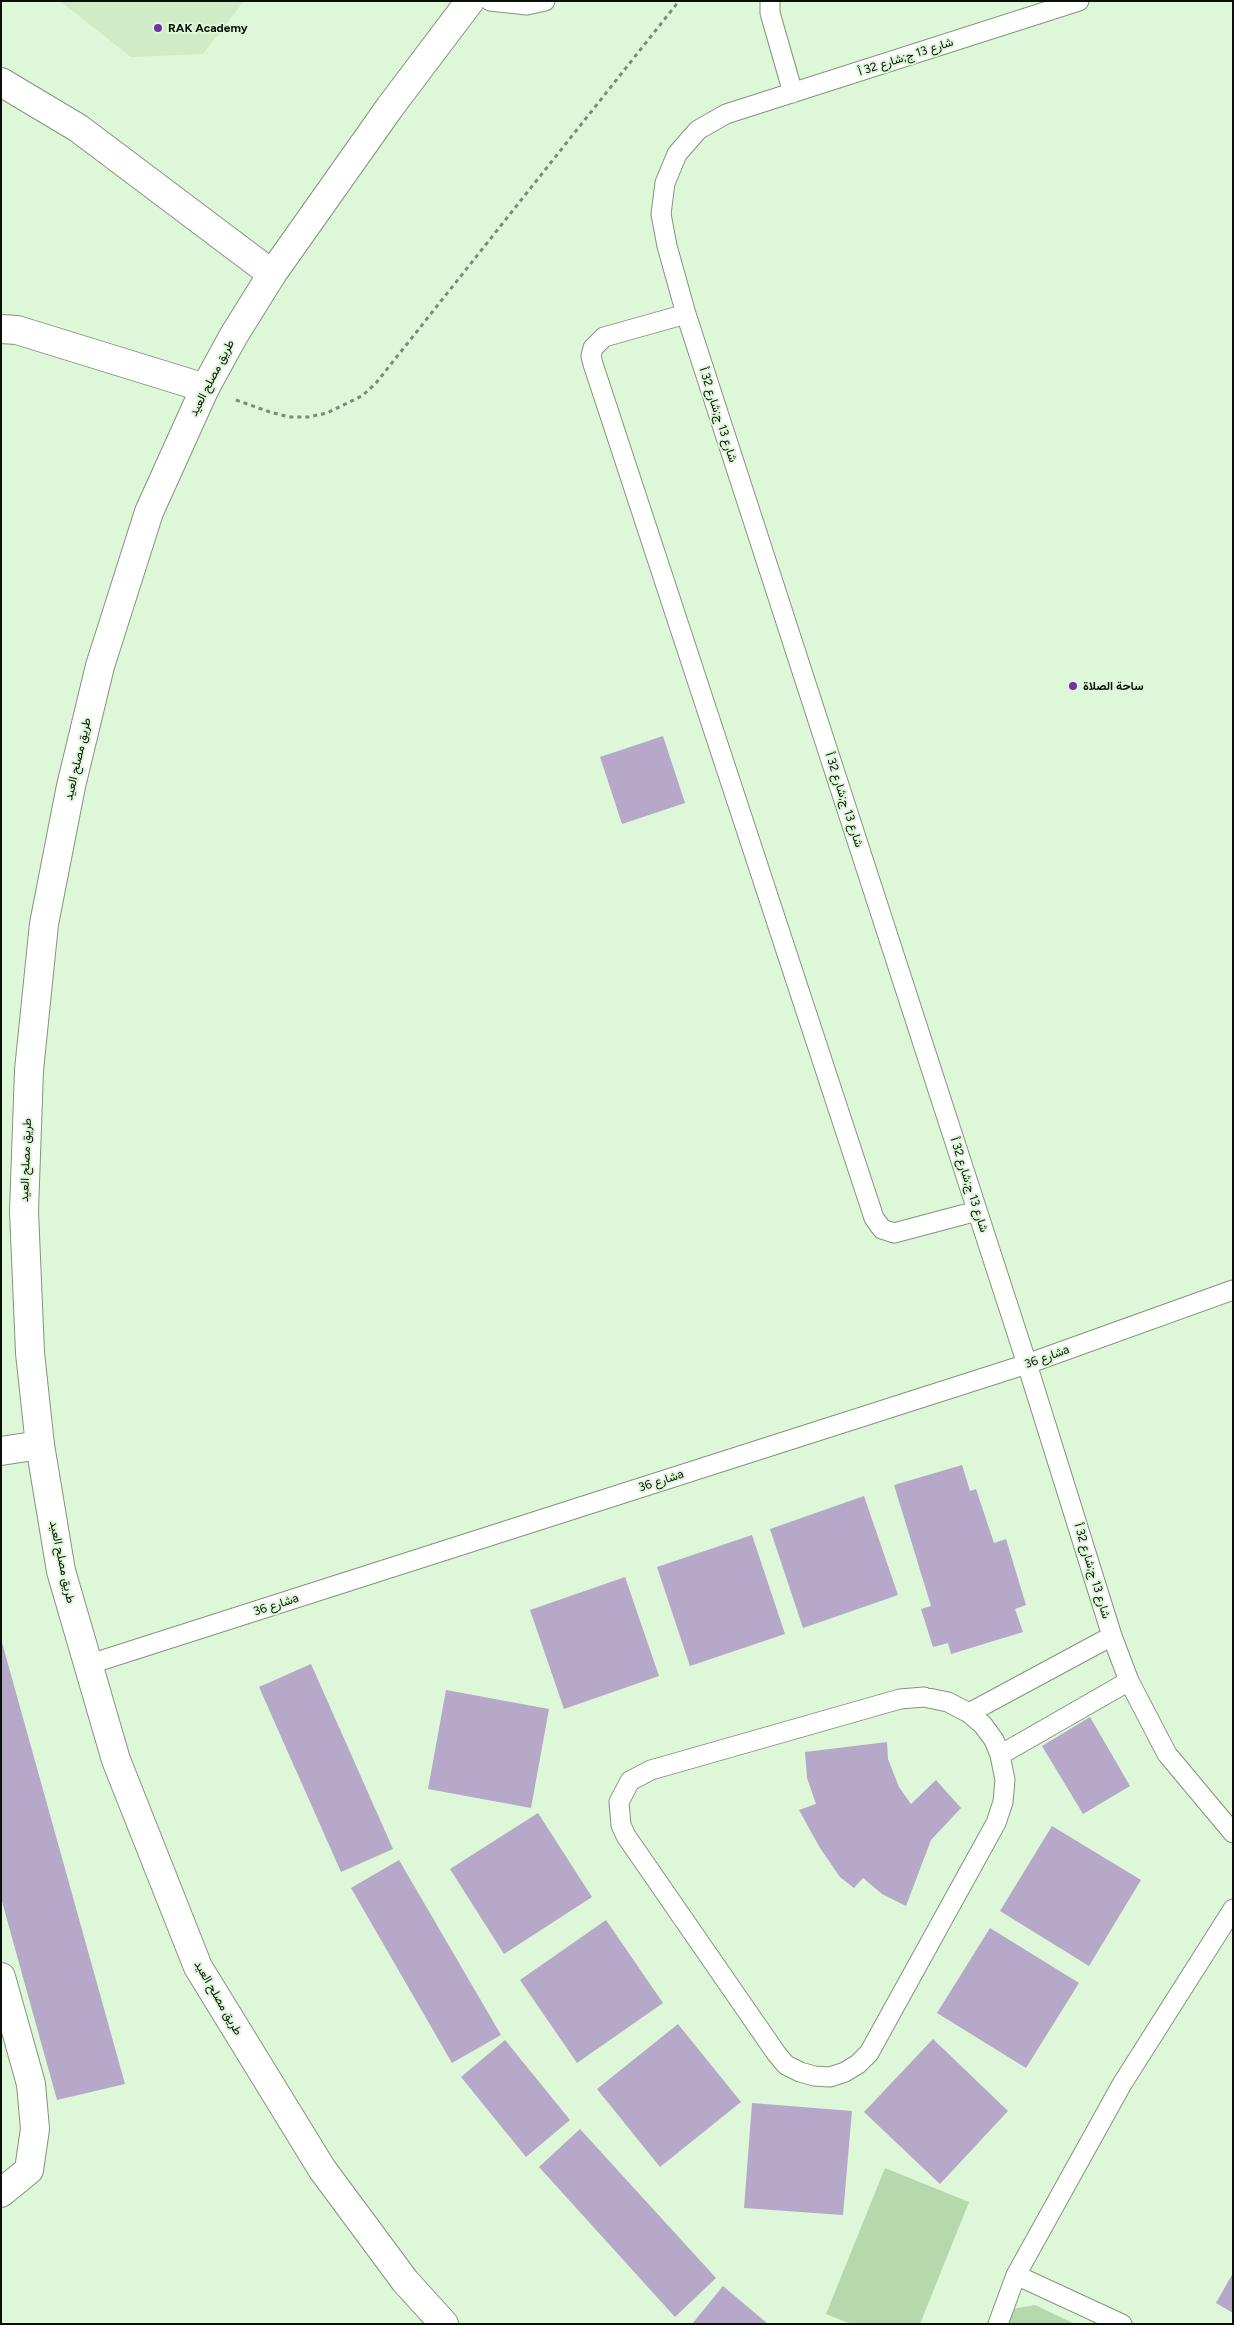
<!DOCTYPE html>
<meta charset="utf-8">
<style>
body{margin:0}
#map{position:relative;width:1234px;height:2325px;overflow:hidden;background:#def7d8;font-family:Figtree,sans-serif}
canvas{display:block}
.frame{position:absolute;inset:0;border:2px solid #091107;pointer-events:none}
</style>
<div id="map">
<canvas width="1234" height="2325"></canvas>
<div class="frame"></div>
</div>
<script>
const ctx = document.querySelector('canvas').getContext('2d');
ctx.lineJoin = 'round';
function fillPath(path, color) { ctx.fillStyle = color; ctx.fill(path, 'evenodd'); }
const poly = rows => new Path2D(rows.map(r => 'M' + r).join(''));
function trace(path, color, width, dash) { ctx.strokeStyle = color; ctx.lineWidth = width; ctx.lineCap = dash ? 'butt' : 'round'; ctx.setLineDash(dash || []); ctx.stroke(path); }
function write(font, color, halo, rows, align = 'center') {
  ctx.font = font + ' Figtree,Vazirmatn,sans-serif'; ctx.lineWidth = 4; ctx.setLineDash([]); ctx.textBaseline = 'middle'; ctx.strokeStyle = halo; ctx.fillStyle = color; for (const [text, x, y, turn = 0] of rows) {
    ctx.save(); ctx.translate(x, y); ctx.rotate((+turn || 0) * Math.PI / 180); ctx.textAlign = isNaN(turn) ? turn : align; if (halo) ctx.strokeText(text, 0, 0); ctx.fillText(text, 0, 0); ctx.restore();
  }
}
fillPath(poly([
 [60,1,244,1,203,54,131,57]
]), '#cfecc7');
fillPath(poly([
 [885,2168,969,2202,920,2324,851,2324,826,2314],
 [1035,2305,1075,2324,997,2324,1006,2310]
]), '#b5d8ac');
fillPath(poly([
 [663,736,685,803,622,824,600,757],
 [962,1465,970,1491,976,1489,994,1543,1006,1539,1026,1605,1015,1609,1023,1632,951,1654,948,1643,933,1647,921,1609,931,1606,894,1485],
 [864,1496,898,1595,803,1628,770,1529],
 [752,1535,785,1634,690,1666,657,1567],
 [625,1577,659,1676,564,1709,530,1610],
 [1,1639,125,2084,57,2100,1,1898],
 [311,1664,393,1849,341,1872,259,1687],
 [446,1690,549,1709,531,1808,428,1789],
 [1090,1717,1130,1786,1083,1814,1042,1746],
 [887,1742,888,1759,899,1787,911,1804,936,1780,961,1808,931,1840,906,1906,882,1894,863,1878,854,1888,840,1877,820,1848,799,1810,816,1804,807,1778,805,1752],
 [538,1813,592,1897,504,1954,450,1869],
 [1052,1826,1141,1880,1089,1966,1000,1911],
 [399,1860,501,2035,452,2063,351,1888],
 [606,1920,663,2003,577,2063,520,1980],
 [990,1928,1079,1983,1026,2068,937,2013],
 [678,2024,741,2102,660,2167,597,2089],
 [933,2039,1008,2111,940,2184,864,2112],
 [505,2040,570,2120,526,2157,461,2077],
 [752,2103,852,2111,843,2215,744,2208],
 [580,2129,716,2278,675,2317,539,2167],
 [1233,2273,1233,2313,1216,2303],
 [723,2286,768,2324,692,2324]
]), '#b5a8c8');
const service = poly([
 [490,1,527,5,545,1],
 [770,1,770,13,793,93],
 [1079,1,726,114,698,130,677,154,665,183,661,214,667,246,686,314,1027,1364,1112,1636,1129,1681,1167,1754,1233,1833],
 [686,314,604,337,593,348,591,356,593,364,874,1218,882,1229,894,1233,977,1211],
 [87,1665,1027,1364,1233,1290],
 [924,1697,948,1702,969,1713,983,1725,994,1740,1000,1755,1005,1780,1003,1802,996,1823,869,2053,858,2064,845,2072,830,2077,814,2076,800,2072,786,2065,776,2053,626,1836,621,1825,619,1802,630,1781,651,1770,900,1699,924,1697],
 [969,1713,1112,1636],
 [1000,1755,1129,1681],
 [1016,2275,1122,2324],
 [998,2324,1016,2275,1122,2084,1233,1909]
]);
const minor = poly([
 [1,82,78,128,272,274],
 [1,329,17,330,205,388],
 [1,1451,40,1445],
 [1,1977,31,2084,35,2129,29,2170,1,2193]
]);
const tertiary = poly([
 [444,2324,405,2281,322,2169,198,1967,116,1760,61,1571,40,1445,30,1353,24,1211,29,1070,44,924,71,786,100,666,149,512,205,388,234,335,272,274,390,107,470,1]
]);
trace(service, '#80967a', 21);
trace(minor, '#80967a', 30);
trace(tertiary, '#80967a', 30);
trace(poly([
 [236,400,270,412,289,417,308,417,327,413,362,396,376,383,679,1]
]), '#7b8c77', 3, [4, 4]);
trace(service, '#fff', 19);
trace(minor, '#fff', 28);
trace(tertiary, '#fff', 28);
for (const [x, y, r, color] of [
 [158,28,5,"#7032a7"],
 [1073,686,5,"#7032a7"]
]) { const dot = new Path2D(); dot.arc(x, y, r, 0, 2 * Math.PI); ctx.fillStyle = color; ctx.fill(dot); trace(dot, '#def7d8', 2); }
write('bold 12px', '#091107', '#def7d8', [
 ["RAK Academy",168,28],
 ["ساحة الصلاة",1083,686]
], 'left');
write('12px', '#091107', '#def7d8', [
 ["شارع 13 ج;شارع 32 أ",906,57,-18],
 ["طريق مصلح العيد",212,378,-63],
 ["شارع 13 ج;شارع 32 أ",718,415,72],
 ["طريق مصلح العيد",78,759,-77],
 ["شارع 13 ج;شارع 32 أ",844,800,72],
 ["طريق مصلح العيد",26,1160,-88],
 ["شارع 13 ج;شارع 32 أ",969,1185,72],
 ["شارع 36a",1047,1357,-20],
 ["شارع 36a",661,1481,-18],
 ["طريق مصلح العيد",62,1562,78],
 ["شارع 13 ج;شارع 32 أ",1092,1571,73],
 ["شارع 36a",276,1605,-18],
 ["طريق مصلح العيد",218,1998,60]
]);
</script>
